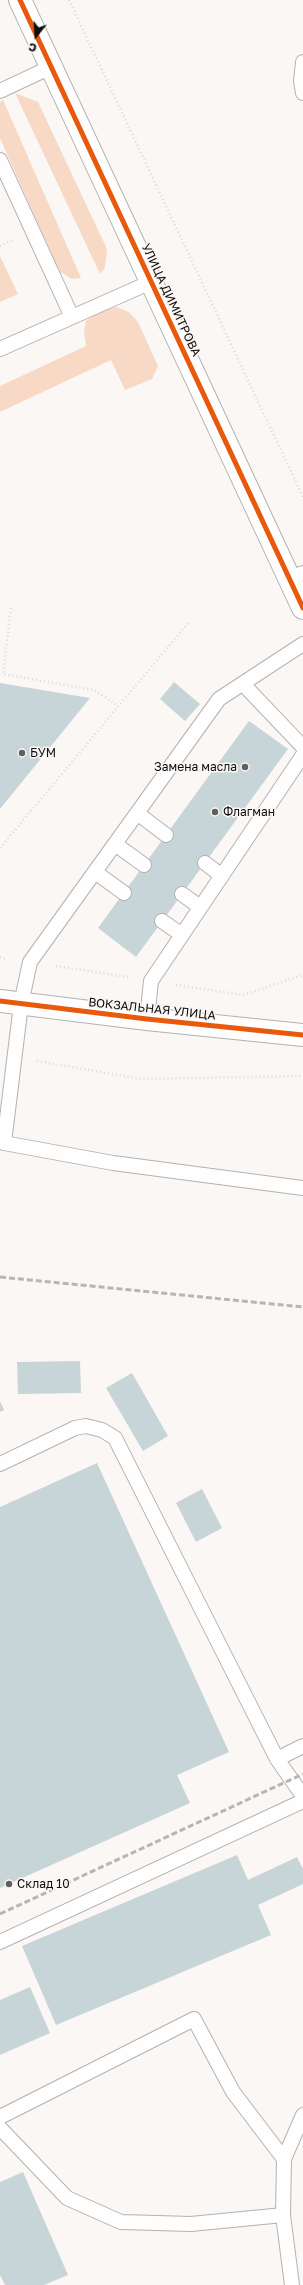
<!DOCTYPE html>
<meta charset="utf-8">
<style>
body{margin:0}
#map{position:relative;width:303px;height:2285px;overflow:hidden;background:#faf7f5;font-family:"Golos Text",sans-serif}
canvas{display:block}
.north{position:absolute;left:16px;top:16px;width:40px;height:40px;-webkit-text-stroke:3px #fbf7f4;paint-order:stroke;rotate:197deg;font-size:11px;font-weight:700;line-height:16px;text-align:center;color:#0f0e0d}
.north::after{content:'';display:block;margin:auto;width:14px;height:18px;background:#0f0e0d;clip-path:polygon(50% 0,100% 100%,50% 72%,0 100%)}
</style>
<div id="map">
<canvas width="303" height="2285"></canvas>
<div class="north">С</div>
</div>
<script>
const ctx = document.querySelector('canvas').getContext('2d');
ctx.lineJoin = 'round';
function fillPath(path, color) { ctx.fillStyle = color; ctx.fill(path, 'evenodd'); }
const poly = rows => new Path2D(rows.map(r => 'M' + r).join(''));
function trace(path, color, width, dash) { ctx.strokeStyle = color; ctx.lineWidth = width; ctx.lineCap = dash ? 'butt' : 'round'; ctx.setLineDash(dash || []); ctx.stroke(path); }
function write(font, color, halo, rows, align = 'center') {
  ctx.font = font + ' "Golos Text",sans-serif'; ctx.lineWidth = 3; ctx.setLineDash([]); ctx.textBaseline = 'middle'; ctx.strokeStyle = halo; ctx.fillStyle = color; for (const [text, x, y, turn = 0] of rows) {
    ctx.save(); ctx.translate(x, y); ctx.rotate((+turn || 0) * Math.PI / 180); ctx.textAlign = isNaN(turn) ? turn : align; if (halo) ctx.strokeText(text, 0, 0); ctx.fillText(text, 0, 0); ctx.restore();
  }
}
fillPath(poly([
 [15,93,38,102,107,249,105,268,100,274],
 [3,100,81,278,72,279,59,271,0,138,0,102],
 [0,256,18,294,0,302],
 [116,307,129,312,138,322,158,366,152,379,125,390,111,360,0,412,0,386,86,346,84,332,86,321,97,313]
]), '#f7d9c5');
fillPath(poly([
 [174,682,200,704,185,721,160,699],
 [0,683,90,698,0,809],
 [249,721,288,749,136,957,98,928],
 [80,1361,81,1393,18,1394,17,1362],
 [132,1373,168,1436,143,1451,106,1388],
 [0,1401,4,1410,0,1412],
 [97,1463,229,1752,177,1775,190,1803,0,1888,0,1507],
 [202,1489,222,1528,196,1542,176,1503],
 [237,1855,248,1880,297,1857,303,1869,303,1884,258,1905,271,1935,56,2025,22,1946],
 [30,1987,50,2033,0,2055,0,2000],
 [23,2172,68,2275,44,2285,5,2285,0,2275,0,2182]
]), '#c7d4d8');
const service = poly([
 [303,62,301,81,303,93],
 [0,91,51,67],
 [0,160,72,317],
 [0,349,151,282],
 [289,578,303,573],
 [303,644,219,699,30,962,21,1004,4,1143,113,1163,303,1188],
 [243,684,303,747],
 [137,813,166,835],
 [115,844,144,865],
 [205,863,222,876],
 [95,872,124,893],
 [182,894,200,907],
 [162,921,182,935],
 [147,1019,151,981,303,755],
 [0,1464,75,1428,86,1426,102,1430,115,1438,277,1759,303,1796],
 [277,1759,303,1746],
 [0,1942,303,1801],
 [0,2117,194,2019,233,2092,284,2159],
 [0,2128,67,2198,121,2222,191,2224,283,2215],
 [292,2285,283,2215,284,2159,303,2115]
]);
const minor = poly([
 [20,0,303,608]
]);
const tertiary = poly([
 [0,1001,147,1019,303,1035]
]);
trace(service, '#b4b2b0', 16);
trace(minor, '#b4b2b0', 24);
trace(tertiary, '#b4b2b0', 24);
trace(poly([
 [69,0,303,497],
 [0,246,12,240],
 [11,608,3,674,94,690,118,706],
 [0,848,188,623],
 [0,957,7,959],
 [56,966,128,977],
 [176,985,243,995,303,975],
 [37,1061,141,1079,303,1076]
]), '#dbdbdb', 2.5, [1, 3]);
trace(service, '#fefefe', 14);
trace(minor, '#fefefe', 22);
trace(tertiary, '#fefefe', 22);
trace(poly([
 [0,1277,303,1307],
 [0,1914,303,1774]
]), '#b7b6b5', 3, [6, 3]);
trace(poly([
 [20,0,303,608],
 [0,1001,147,1019,303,1035]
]), '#e8590c', 5);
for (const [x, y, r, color] of [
 [22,753,4,"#61605e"],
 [245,767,4,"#61605e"],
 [215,812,4,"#61605e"],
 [9,1884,4,"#61605e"]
]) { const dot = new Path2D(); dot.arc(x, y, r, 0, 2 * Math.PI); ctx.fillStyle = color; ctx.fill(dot); trace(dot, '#fbf7f4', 1.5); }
write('12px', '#0f0e0d', '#fbf7f4', [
 ["УЛИЦА ДИМИТРОВА",171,300,65],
 ["ВОКЗАЛЬНАЯ УЛИЦА",152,1009,6]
]);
write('12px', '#0f0e0d', '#fbf7f4', [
 ["БУМ",30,753],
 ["Замена масла",237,767,"right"],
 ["Флагман",223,812],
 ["Склад 10",17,1884]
], 'left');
</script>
